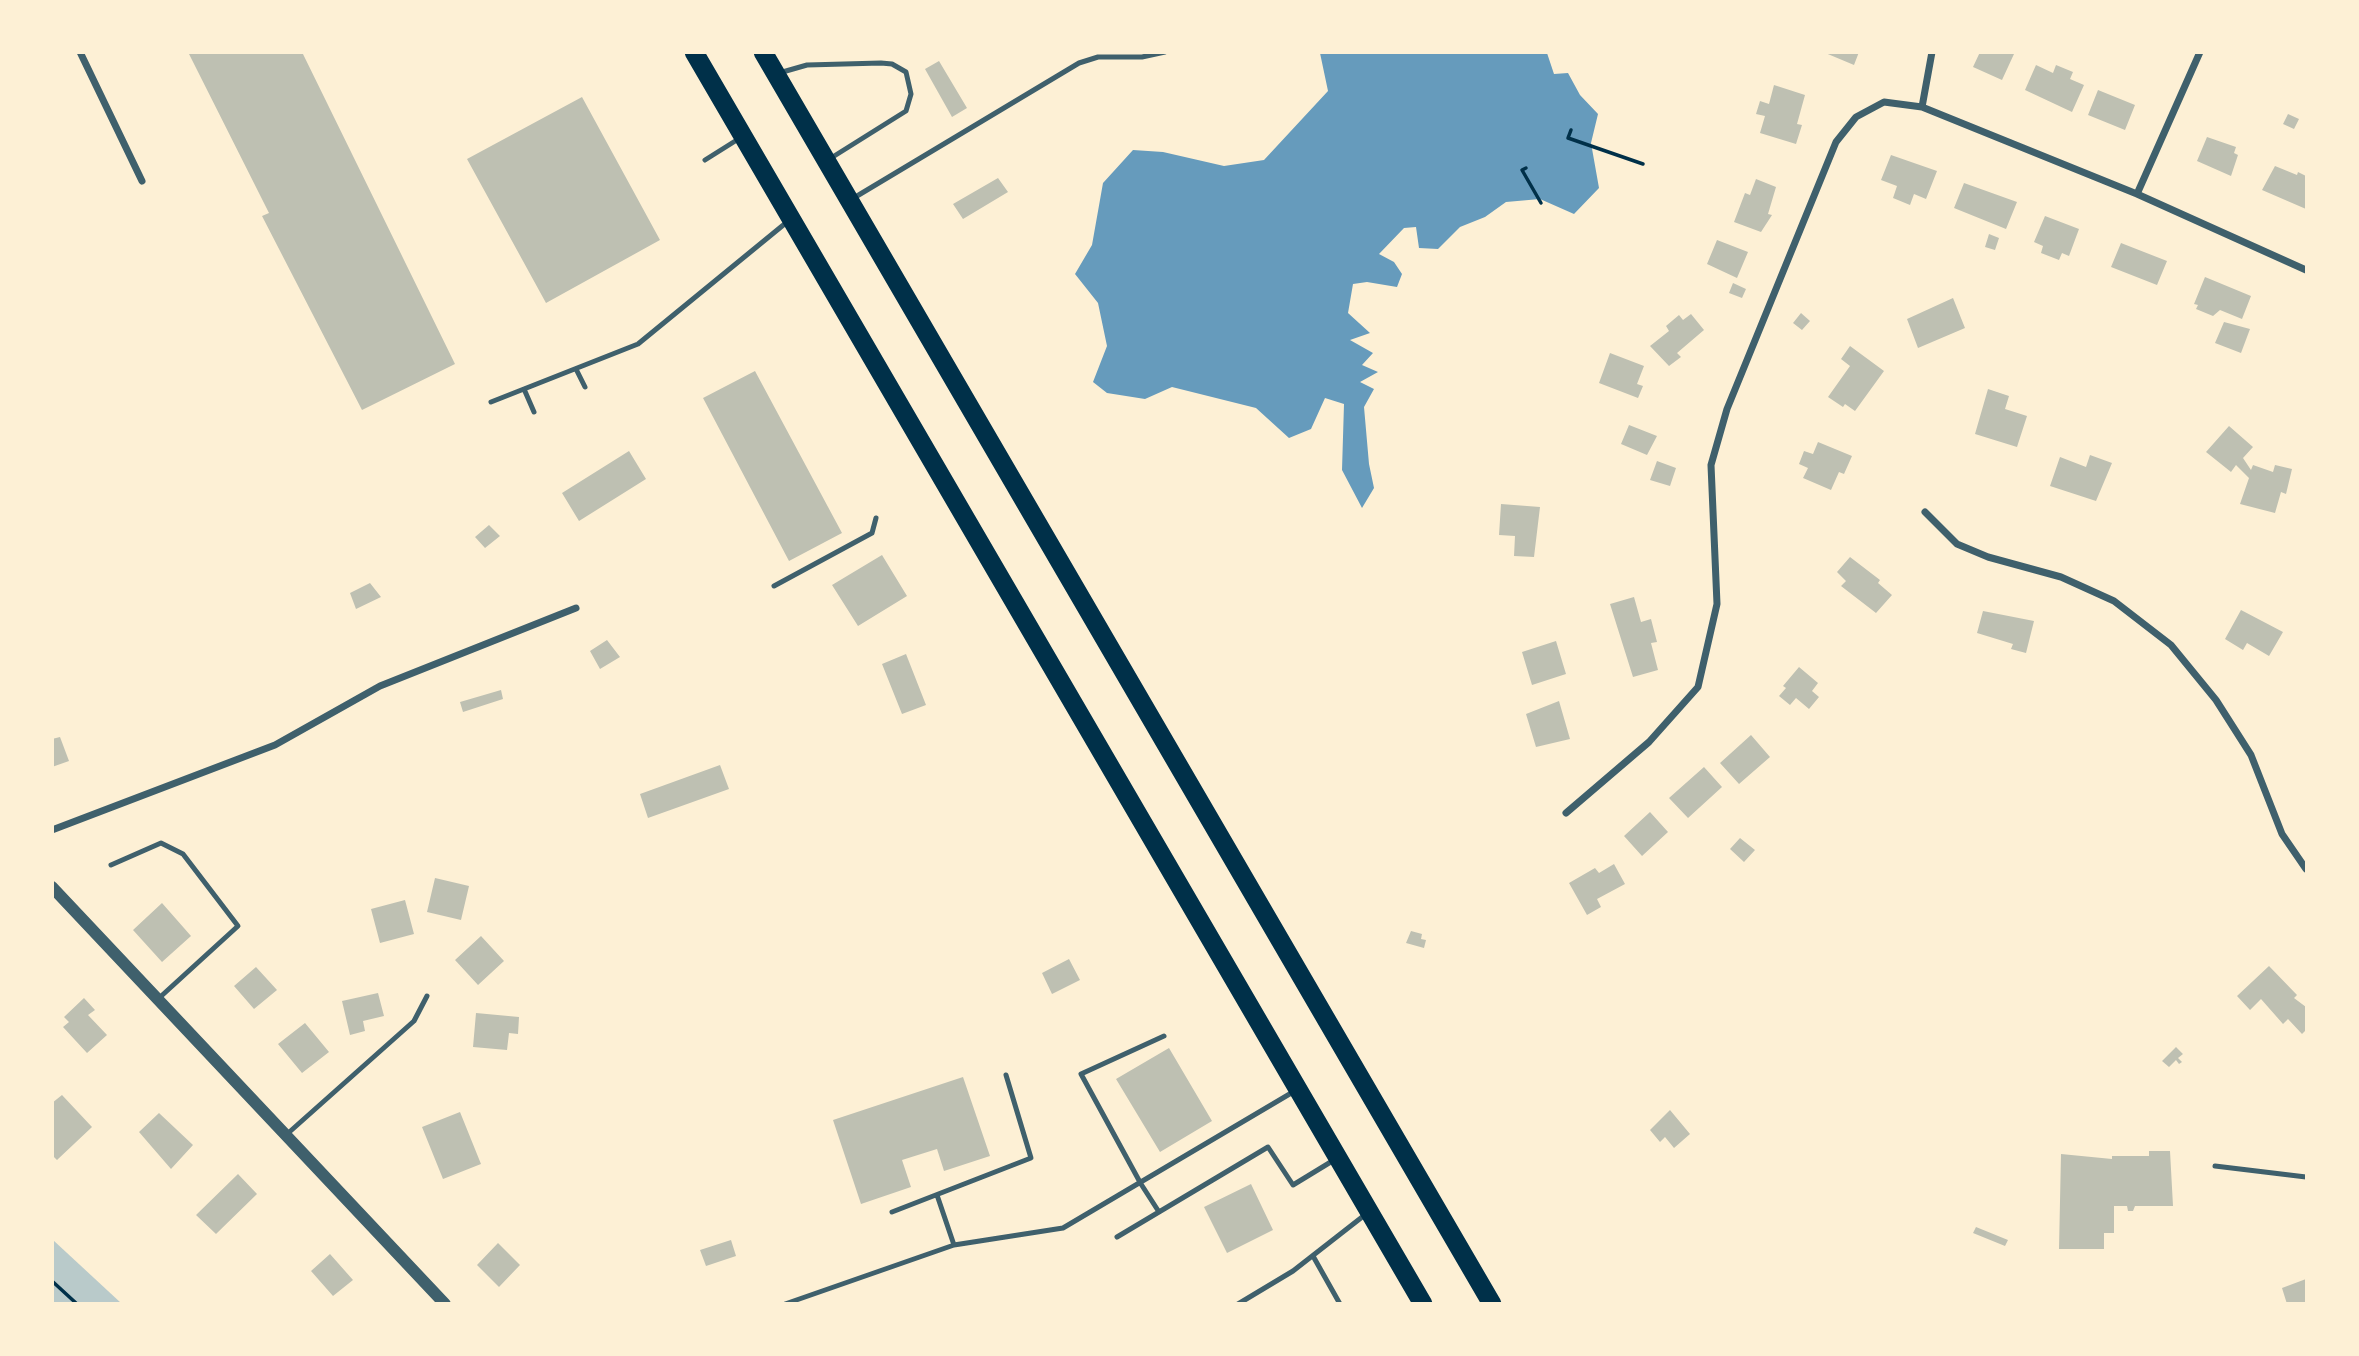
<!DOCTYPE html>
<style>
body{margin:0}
#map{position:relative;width:2359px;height:1356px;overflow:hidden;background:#fdf0d5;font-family:"Asap Condensed",sans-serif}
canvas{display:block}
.frame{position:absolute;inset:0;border:54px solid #fdf0d5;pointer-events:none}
</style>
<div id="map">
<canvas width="2359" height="1356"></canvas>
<div class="frame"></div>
</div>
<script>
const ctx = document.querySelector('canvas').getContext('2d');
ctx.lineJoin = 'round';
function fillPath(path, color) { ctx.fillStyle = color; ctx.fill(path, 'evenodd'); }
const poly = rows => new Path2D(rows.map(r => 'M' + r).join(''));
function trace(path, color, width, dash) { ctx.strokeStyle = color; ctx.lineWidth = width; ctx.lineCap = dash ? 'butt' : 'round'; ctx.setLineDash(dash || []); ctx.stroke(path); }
fillPath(poly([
 [53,1240,121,1303,53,1303]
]), '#b9caca');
fillPath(poly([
 [1320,53,1547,53,1554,74,1568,73,1580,95,1598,114,1591,143,1599,188,1574,214,1540,199,1506,202,1485,217,1460,227,1438,249,1419,248,1416,227,1404,228,1379,254,1394,262,1402,274,1397,287,1367,282,1353,284,1348,313,1370,333,1350,340,1373,353,1362,365,1378,372,1360,382,1374,389,1364,407,1369,464,1374,488,1362,508,1342,470,1344,404,1325,398,1311,429,1289,438,1256,408,1172,387,1145,399,1107,393,1093,382,1107,346,1098,303,1075,274,1092,245,1103,183,1133,150,1163,152,1224,166,1264,160,1328,91]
]), '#669bbc');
fillPath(poly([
 [188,52,302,52,455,364,362,410,262,216,269,213],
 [1823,52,1859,52,1854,65],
 [1980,52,2014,54,2002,80,1973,67],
 [939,61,967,108,952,117,925,69],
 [2036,65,2053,73,2056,65,2073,72,2070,79,2084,85,2072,112,2025,90],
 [1774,85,1805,95,1797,124,1802,125,1796,144,1760,133,1765,116,1756,114,1760,101,1769,104],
 [2098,90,2135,105,2125,130,2088,115],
 [582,97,660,240,546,303,467,159],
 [2288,114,2299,119,2294,129,2283,124],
 [2207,137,2236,147,2234,153,2238,155,2231,176,2197,161],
 [1891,155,1937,171,1926,199,1914,194,1910,205,1893,198,1897,186,1881,180],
 [2275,166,2297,175,2298,172,2306,176,2306,209,2262,190],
 [998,178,1008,192,963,219,953,204],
 [1756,179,1776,187,1768,214,1772,215,1761,232,1734,222,1745,193,1750,195],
 [1964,183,2017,202,2006,229,1954,208],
 [2045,216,2079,229,2069,256,2062,253,2059,260,2041,253,2043,246,2034,242],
 [1989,234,1999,238,1995,250,1985,247],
 [1717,240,1748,252,1737,278,1707,264],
 [2121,243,2167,261,2157,285,2111,267],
 [2205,277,2251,296,2242,319,2220,310,2213,316,2196,309,2198,305,2194,304],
 [1733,283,1746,289,1742,298,1729,293],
 [1953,298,1965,328,1918,348,1907,319],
 [1801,313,1810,321,1802,330,1793,323],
 [1691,314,1704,330,1677,353,1681,357,1669,366,1650,346,1669,331,1666,326,1679,315,1683,320],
 [2224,322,2250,329,2241,353,2215,343],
 [1850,346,1884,371,1855,411,1845,404,1843,407,1828,397,1850,366,1841,359],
 [1610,353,1644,366,1637,384,1643,386,1638,398,1599,383],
 [755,371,842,533,789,561,703,398],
 [1988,389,2009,396,2005,409,2027,416,2017,447,1975,434],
 [1629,425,1657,436,1647,455,1621,444],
 [2229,426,2253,447,2243,458,2251,470,2253,465,2273,472,2275,465,2292,469,2286,494,2281,492,2275,513,2240,504,2249,478,2236,465,2231,472,2206,452],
 [1818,442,1852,456,1844,474,1839,472,1831,490,1803,478,1808,468,1799,464,1804,451,1813,454],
 [629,451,646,479,579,521,562,493],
 [2090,455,2112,463,2096,501,2050,486,2060,457,2086,467],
 [1657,461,1676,468,1670,486,1650,480],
 [1501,504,1540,507,1534,557,1514,556,1515,536,1499,535],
 [489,525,500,536,485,548,475,537],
 [882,555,907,596,858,626,832,585],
 [1850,557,1880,580,1878,583,1892,595,1876,613,1841,586,1846,581,1837,572],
 [370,583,381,597,356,609,350,593],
 [1634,597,1641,622,1651,619,1657,642,1651,643,1658,670,1633,677,1610,604],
 [2241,610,2283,632,2269,656,2247,643,2243,650,2225,639],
 [1983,611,2034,621,2026,653,2011,649,2013,644,1977,633],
 [607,640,620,657,600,669,590,651],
 [1556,641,1566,674,1532,685,1522,652],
 [906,654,926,705,902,714,882,664],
 [1799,667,1818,683,1812,691,1819,697,1809,709,1796,698,1790,705,1779,696,1786,688,1783,686],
 [501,690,503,699,463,712,460,702],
 [1559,701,1570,739,1536,747,1526,714],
 [1751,735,1770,757,1739,784,1720,763],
 [60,737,69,761,52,767,52,739],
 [720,765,729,789,648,818,640,794],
 [1704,767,1722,787,1688,818,1669,798],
 [1650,812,1668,832,1642,856,1624,836],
 [1740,838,1755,850,1744,862,1730,849],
 [1614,864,1625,884,1597,899,1601,907,1587,915,1569,883,1595,868,1599,873],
 [435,878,469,886,461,920,427,912],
 [405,900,414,934,380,943,371,909],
 [162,903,191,936,162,962,133,930],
 [1411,931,1422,934,1421,939,1426,940,1424,948,1406,943],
 [481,936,504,961,478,985,455,960],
 [1069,959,1080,980,1052,994,1042,973],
 [2269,966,2297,995,2294,998,2306,1007,2306,1030,2302,1034,2288,1019,2283,1024,2261,999,2250,1010,2237,996],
 [256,967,277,990,254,1009,234,986],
 [378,993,384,1016,363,1021,365,1031,350,1035,342,1001],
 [84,998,95,1010,88,1015,107,1035,87,1053,63,1027,69,1022,64,1017],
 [476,1013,519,1017,518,1034,509,1033,507,1050,473,1047],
 [305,1023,329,1052,302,1073,278,1044],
 [2176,1047,2183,1054,2178,1058,2182,1062,2179,1064,2176,1060,2169,1067,2162,1061],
 [1169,1048,1212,1121,1160,1152,1116,1079],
 [963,1077,990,1156,944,1171,937,1149,902,1160,911,1187,861,1204,833,1120],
 [62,1095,92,1127,57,1160,52,1155,52,1103],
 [1670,1110,1690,1134,1674,1148,1665,1137,1660,1142,1650,1130],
 [460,1112,481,1164,443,1179,422,1127],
 [159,1113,193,1145,171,1169,139,1132],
 [2149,1151,2170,1151,2173,1206,2135,1206,2133,1211,2128,1211,2127,1206,2114,1206,2114,1233,2104,1233,2104,1249,2059,1249,2061,1154,2112,1159,2112,1156,2149,1156],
 [238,1174,257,1194,216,1234,196,1215],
 [1251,1184,1273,1230,1227,1253,1204,1207],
 [1976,1227,2008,1240,2005,1246,1973,1233],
 [731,1240,736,1256,706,1266,700,1250],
 [498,1243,520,1265,499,1287,477,1265],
 [330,1254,353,1280,333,1296,311,1271],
 [2306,1279,2306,1304,2287,1304,2282,1288]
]), '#bec0b2');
trace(poly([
 [1571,130,1568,138,1643,164],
 [1526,168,1522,170,1541,203],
 [52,1281,77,1304]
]), '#003049', 3.5);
trace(poly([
 [779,73,807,65,881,63,892,64,906,72,911,94,906,111,831,158],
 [705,160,740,138],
 [852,199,1079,63,1098,57,1142,57,1165,52],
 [576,369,585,387],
 [524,389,534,412],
 [491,402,638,344,787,222],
 [774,586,872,533,876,518],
 [111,865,161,843,183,854,238,926,158,999],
 [286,1135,414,1021,427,996],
 [2215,1166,2306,1177],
 [937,1195,954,1245],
 [892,1212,1031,1158,1006,1075],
 [1159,1212,1141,1184,1081,1074,1164,1036],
 [1117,1237,1268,1147,1293,1185,1334,1160],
 [1313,1256,1340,1304],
 [785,1304,954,1245,1063,1228,1293,1092],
 [1238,1304,1293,1271,1366,1214]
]), '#3f606c', 5);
trace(poly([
 [80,52,142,181],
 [1922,107,1932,52],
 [2137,194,2200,52],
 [1925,512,1957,544,1988,557,2061,577,2114,601,2171,645,2216,700,2251,755,2282,834,2306,869],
 [1566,813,1649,742,1698,687,1717,604,1711,465,1727,409,1836,142,1856,117,1884,102,1922,107,2137,194,2306,270],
 [52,830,275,745,380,686,576,608]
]), '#3f606c', 7);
trace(poly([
 [52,887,445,1304]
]), '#3f606c', 12);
trace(poly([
 [694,52,1423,1304],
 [763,52,1492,1304]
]), '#003049', 19);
</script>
